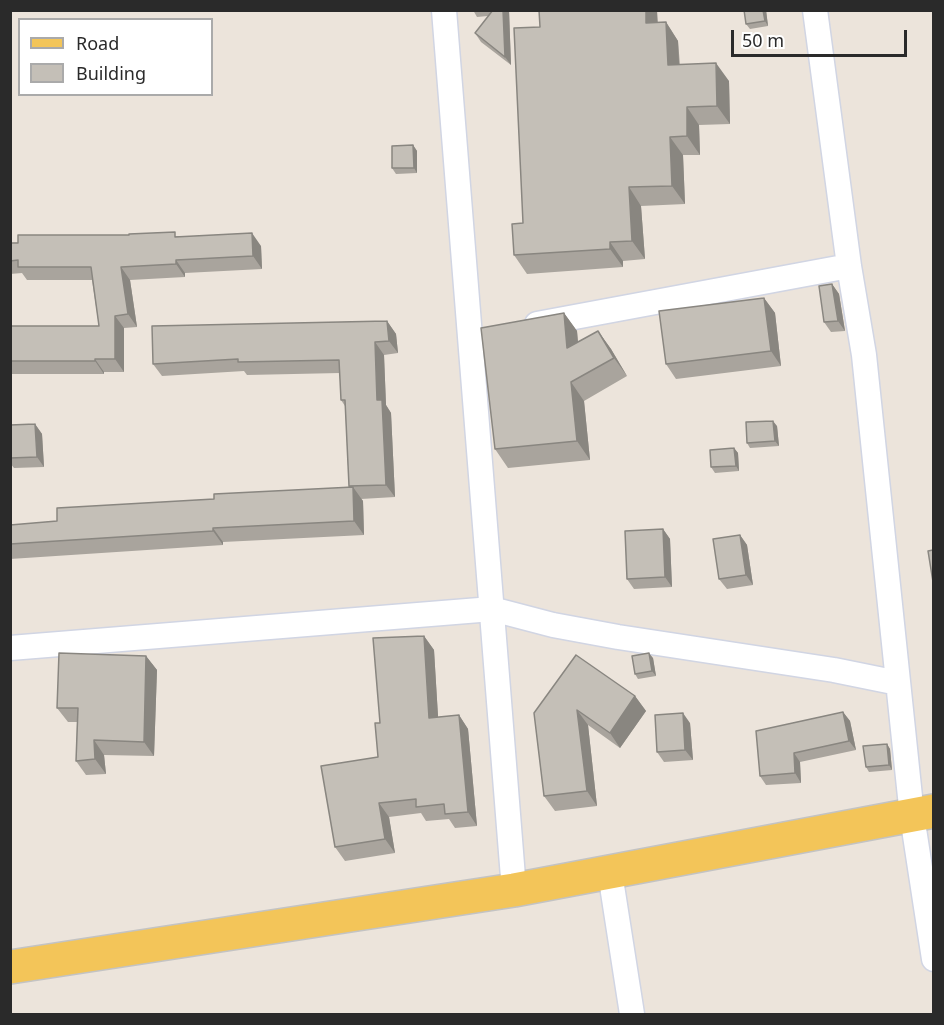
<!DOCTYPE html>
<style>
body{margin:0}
#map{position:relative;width:944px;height:1025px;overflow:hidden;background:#ece4db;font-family:"Noto Sans",sans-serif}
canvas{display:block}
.frame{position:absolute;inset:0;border:12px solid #2a2a2a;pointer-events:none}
.legend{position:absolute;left:18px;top:18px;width:195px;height:78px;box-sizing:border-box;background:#fff;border:2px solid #aaa;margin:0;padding:8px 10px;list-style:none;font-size:18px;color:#2a2a2a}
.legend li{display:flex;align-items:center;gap:12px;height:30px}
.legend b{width:30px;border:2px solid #aaa}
.scale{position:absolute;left:731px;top:30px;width:176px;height:27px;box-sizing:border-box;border:3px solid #2a2a2a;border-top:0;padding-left:8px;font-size:18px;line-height:21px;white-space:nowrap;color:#2a2a2a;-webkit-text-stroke:4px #fff;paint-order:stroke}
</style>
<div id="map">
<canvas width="944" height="1025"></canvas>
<div class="frame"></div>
<ul class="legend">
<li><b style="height:8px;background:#f3c559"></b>Road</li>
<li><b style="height:16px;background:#c4bfb7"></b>Building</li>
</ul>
<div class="scale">50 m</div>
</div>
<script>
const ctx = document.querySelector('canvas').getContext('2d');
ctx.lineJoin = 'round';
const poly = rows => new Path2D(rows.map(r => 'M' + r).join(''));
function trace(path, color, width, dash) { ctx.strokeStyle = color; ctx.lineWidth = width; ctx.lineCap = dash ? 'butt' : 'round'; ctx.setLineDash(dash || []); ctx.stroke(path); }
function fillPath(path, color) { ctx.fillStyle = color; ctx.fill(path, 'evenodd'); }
const street = poly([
 [444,10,514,890],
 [815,10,849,266,864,355,912,816,934,959],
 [537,324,849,266],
 [10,648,492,609,553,625,618,637,834,670,898,683],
 [610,873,632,1014]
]);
const primary = poly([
 [10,967,514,890,934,811]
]);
trace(street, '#d1d5e3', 27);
trace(primary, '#c3c3c3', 36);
trace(street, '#fff', 24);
trace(primary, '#f3c559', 33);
fillPath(poly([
 [473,10,509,10,511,65,481,42,475,33,488,16,477,17],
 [744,10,766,10,768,26,750,29,746,24],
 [666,22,678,41,680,65,729,81,730,124,699,125,700,155,683,155,685,204,641,206,645,259,623,261,623,267,527,274,514,255,523,223,658,23],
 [413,145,417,151,417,173,396,174,392,168],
 [178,236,261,246,262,269,185,273,185,277,130,280,137,327,124,328,124,372,104,372,104,374,10,374,10,326,99,326,92,280,27,280,22,273,10,274,10,243],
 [832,284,839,294,845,331,831,332,824,322],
 [764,298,775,313,781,366,676,379,666,364],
 [564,313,577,331,578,342,598,331,611,349,627,376,584,401,590,460,508,468,495,449],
 [387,321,396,334,398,353,384,355,386,405,391,413,395,497,361,499,363,501,364,535,223,542,223,545,10,559,10,525,57,521,214,499,349,487,345,406,341,400,340,373,247,375,244,371,162,376,153,364],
 [35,424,42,434,44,467,14,468,10,463,10,425],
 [777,426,779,446,750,448,747,443],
 [734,448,738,453,739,471,715,473,711,467],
 [663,529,670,539,672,587,634,589,627,579],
 [740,535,747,545,753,585,727,589,719,579],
 [424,636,434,650,438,717,459,715,468,729,477,826,455,828,449,819,426,821,421,813,389,817,395,853,345,861,335,847,378,757,380,723],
 [146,656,157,670,154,756,104,755,106,774,86,775,76,761,77,722,68,722,57,708],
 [653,658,656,676,638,679,635,674],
 [635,696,646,711,620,748,588,725,597,806,555,811,544,796,534,713],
 [843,712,850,721,856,750,800,762,801,783,766,785,760,776],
 [690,723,693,760,664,762,657,752],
 [887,744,890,749,892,770,869,772,866,767]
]), '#a9a49d');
fillPath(poly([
 [503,10,509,10,511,65,505,57],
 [646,10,657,10,659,41,646,23],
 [763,10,766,10,768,26,765,21],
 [666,22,678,41,680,83,668,65],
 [716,63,729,81,730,124,717,106],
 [687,107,699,125,700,155,687,136],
 [670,137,683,155,685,204,672,186],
 [413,145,417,151,417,173,414,168],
 [629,187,641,206,645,259,632,241],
 [252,233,261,246,262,269,253,256],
 [610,242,623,261,623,267,610,249],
 [176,260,185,273,185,277,176,264],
 [121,267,130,280,137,327,128,314],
 [832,284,839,294,845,331,838,321],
 [764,298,775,313,781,366,771,351],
 [564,313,577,331,580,367,567,348],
 [115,316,124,328,124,372,115,359],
 [387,321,396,334,398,353,389,341],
 [598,331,611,349,627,376,614,358],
 [375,342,384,355,386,405,391,413,395,497,386,485,377,400],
 [95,359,104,372,104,374,95,361],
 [571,382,584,401,590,460,577,441],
 [773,421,777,426,779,446,775,441],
 [35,424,42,434,44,467,37,457],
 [734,448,738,453,739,471,736,466],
 [353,487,363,501,364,535,354,521],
 [213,528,223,542,223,545,213,531],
 [663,529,670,539,672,587,665,577],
 [740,535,747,545,753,585,746,575],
 [424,636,434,650,439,732,429,718],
 [649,653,653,658,656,676,652,671],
 [146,656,157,670,154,756,144,742],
 [635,696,646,711,620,748,610,733],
 [577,710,588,725,597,806,587,791],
 [843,712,850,721,856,750,849,741],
 [683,713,690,723,693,760,685,750],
 [459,715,468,729,477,826,468,812],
 [94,740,104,755,106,774,95,759],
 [887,744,890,749,892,770,889,765],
 [794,753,800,762,801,783,795,773],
 [379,803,389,817,395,853,385,839]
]), '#898680');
const building = poly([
 [493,10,503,10,505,57,475,33,493,10],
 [539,10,646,10,646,23,666,22,668,65,716,63,717,106,687,107,687,136,670,137,672,186,629,187,632,241,610,242,610,249,514,255,512,224,523,223,514,28,540,27,539,10],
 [744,10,763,10,765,21,746,24,744,10],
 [413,145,414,168,392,168,392,146,413,145],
 [175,232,175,237,252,233,253,256,176,260,176,264,121,267,128,314,115,316,115,359,95,359,95,361,10,361,10,326,99,326,91,267,18,267,18,260,10,261,10,243,18,243,18,235,129,235,129,234,175,232],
 [832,284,838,321,824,322,819,286,832,284],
 [764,298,771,351,666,364,659,311,764,298],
 [564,313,567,348,598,331,614,358,571,382,577,441,495,449,481,328,564,313],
 [387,321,389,341,375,342,377,400,382,400,386,485,349,486,345,400,341,400,339,360,238,362,238,359,153,364,152,326,387,321],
 [773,421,775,441,747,443,746,422,773,421],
 [35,424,37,457,10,458,10,425,35,424],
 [734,448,736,466,711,467,710,450,734,448],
 [353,487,354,521,213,528,213,531,10,544,10,525,57,521,57,508,214,499,214,494,353,487],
 [663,529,665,577,627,579,625,531,663,529],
 [740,535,746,575,719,579,713,539,740,535],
 [933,550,933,582,928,551,933,550],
 [424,636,429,718,459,715,468,812,445,814,444,804,416,807,416,799,379,803,385,839,335,847,321,766,378,757,375,723,380,723,373,638,424,636],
 [59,653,146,656,144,742,94,740,95,759,76,761,78,708,57,708,59,653],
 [649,653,652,671,635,674,632,656,649,653],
 [576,655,635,696,610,733,577,710,587,791,544,796,534,713,576,655],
 [843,712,849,741,794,753,795,773,760,776,756,731,843,712],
 [683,713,685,750,657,752,655,715,683,713],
 [887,744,889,765,866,767,863,746,887,744]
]);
fillPath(building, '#c4bfb7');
trace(building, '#898680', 1.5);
</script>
